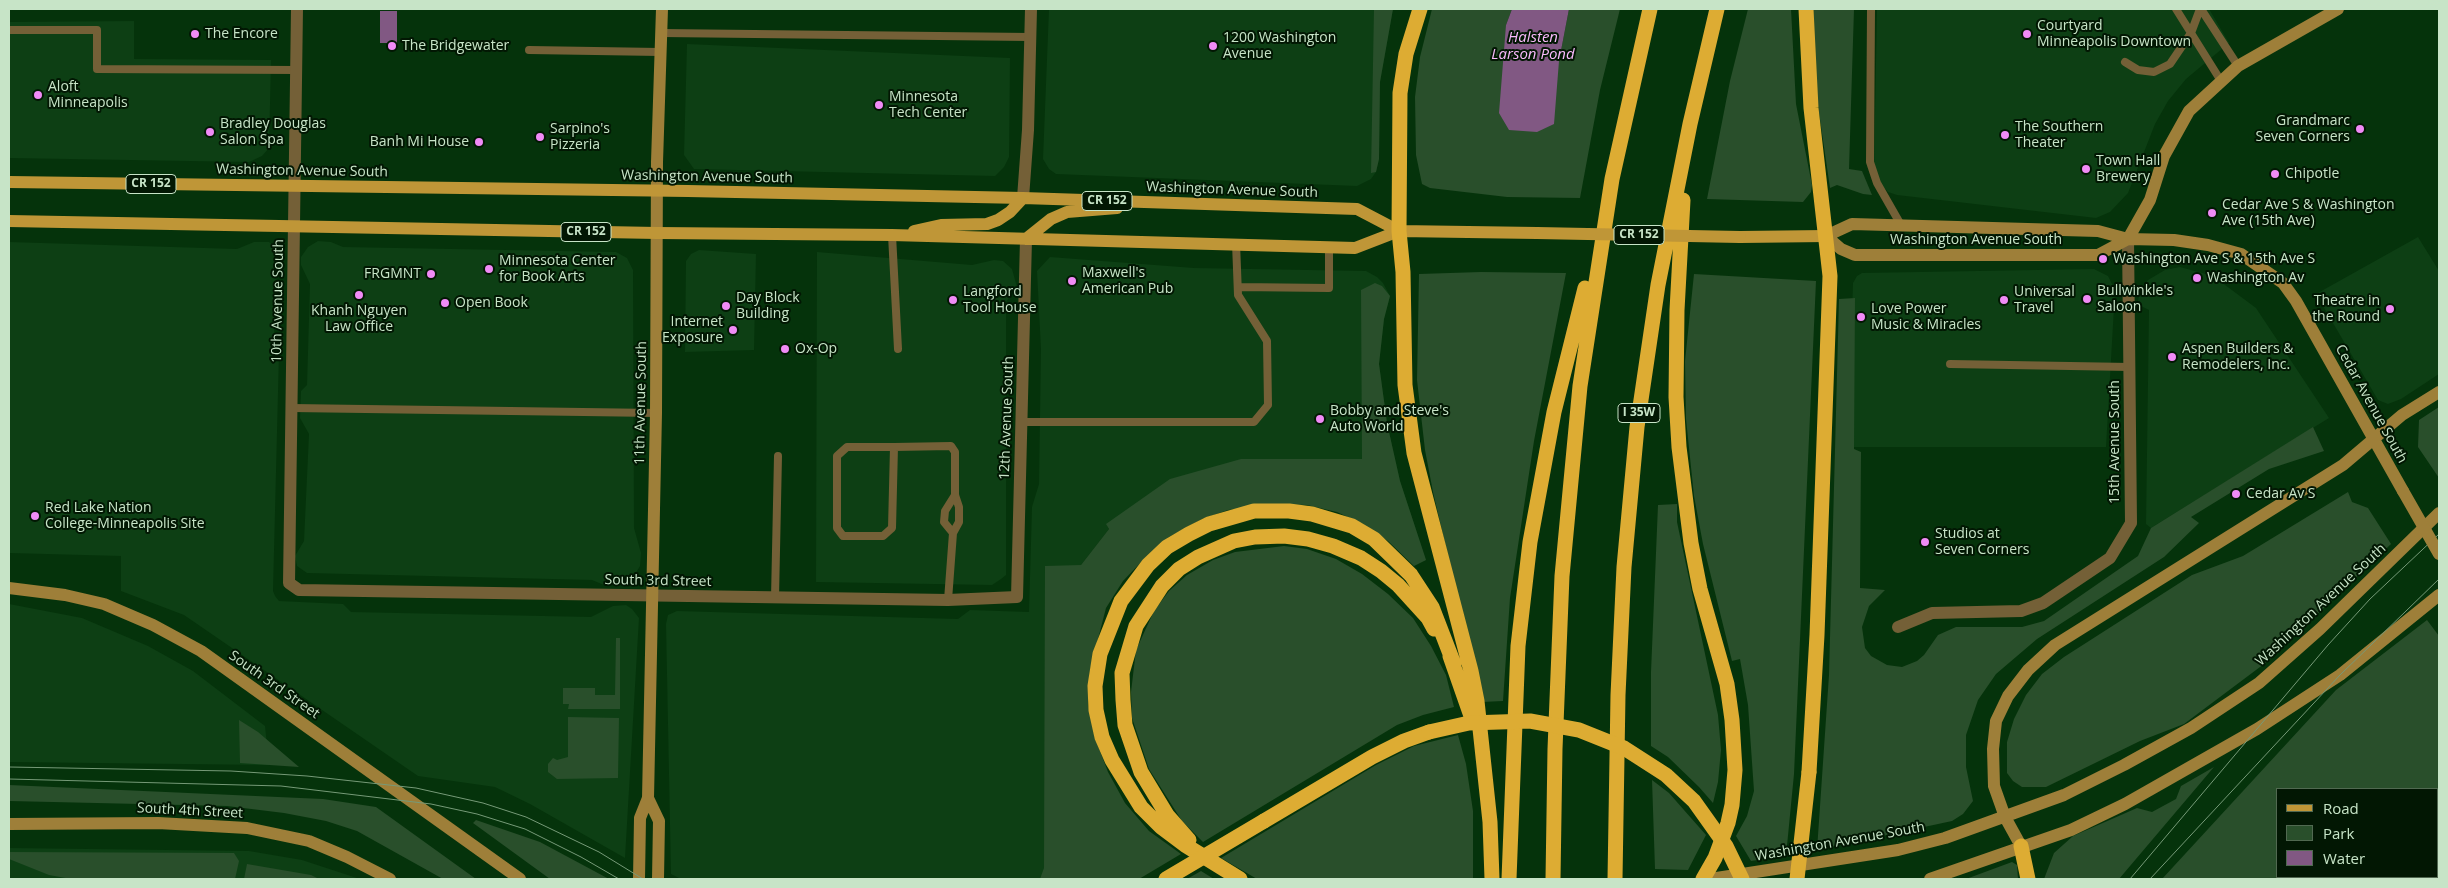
<!DOCTYPE html>
<style>
body{margin:0}
#map{position:relative;width:2448px;height:888px;overflow:hidden;background:#05330b;font-family:"Open Sans",sans-serif}
canvas{display:block}
.frame{position:absolute;inset:0;border:10px solid #c7e4c7;pointer-events:none}
.legend{position:absolute;left:2276px;top:788px;width:162px;height:90px;box-sizing:border-box;background:#021703;border:1px solid #516951;margin:0;padding:6px 9px;list-style:none;font-size:15px;color:#c7e4c7}
.legend li{display:flex;align-items:center;gap:10px;height:25px}
.legend b{width:25px;border:1px solid #516951}
</style>
<div id="map">
<canvas width="2448" height="888"></canvas>
<div class="frame"></div>
<ul class="legend">
<li><b style="height:6px;background:#bf9637"></b>Road</li>
<li><b style="height:14px;background:#294f2b"></b>Park</li>
<li><b style="height:14px;background:#815883"></b>Water</li>
</ul>
</div>
<script>
const ctx = document.querySelector('canvas').getContext('2d');
ctx.lineJoin = 'round';
function fillPath(path, color) { ctx.fillStyle = color; ctx.fill(path, 'evenodd'); }
const poly = rows => new Path2D(rows.map(r => 'M' + r).join(''));
function trace(path, color, width, dash) { ctx.strokeStyle = color; ctx.lineWidth = width; ctx.lineCap = dash ? 'butt' : 'round'; ctx.setLineDash(dash || []); ctx.stroke(path); }
function write(font, color, halo, rows, align = 'center') {
  ctx.font = font + ' "Open Sans",sans-serif'; ctx.lineWidth = 4; ctx.setLineDash([]); ctx.textBaseline = 'middle'; ctx.strokeStyle = halo; ctx.fillStyle = color; for (const [text, x, y, turn = 0] of rows) {
    ctx.save(); ctx.translate(x, y); ctx.rotate((+turn || 0) * Math.PI / 180); ctx.textAlign = isNaN(turn) ? turn : align; if (halo) ctx.strokeText(text, 0, 0); ctx.fillText(text, 0, 0); ctx.restore();
  }
}
fillPath(poly([
 [1049,9,1393,9,1380,82,1379,159,1376,172,1371,179,1357,186,1056,174,1049,169,1043,159],
 [1877,9,2209,9,2229,43,2186,79,2168,101,2155,124,2128,193,2110,212,2096,218,1897,195,1888,192,1879,182,1874,168],
 [134,21,134,59,271,60,269,148,262,156,249,162,9,158,9,22],
 [687,44,1010,58,1009,157,1004,167,995,176,694,169,684,155],
 [2418,237,2439,271,2439,374,2401,399,2388,404,2378,400,2316,294],
 [318,241,331,242,343,247,616,252,627,258,633,270,634,528,641,553,640,566,634,576,621,585,604,585,592,580,307,573,297,566,295,556,304,541,309,434,300,418,301,391,307,385,310,284,301,265,301,257,308,247],
 [9,242,237,249,254,242,269,242,276,248,283,263,275,283,274,343,279,353,273,591,275,596,279,601,343,604,351,612,591,617,613,606,626,605,632,609,639,618,625,858,530,804,495,787,418,776,184,615,121,591,121,556,9,553],
 [699,250,756,254,754,350,685,352,686,261,691,254],
 [817,252,972,265,994,260,1003,261,1012,269,1017,287,1006,302,1006,575,1001,579,992,585,816,582],
 [1050,257,1194,268,1366,271,1377,277,1383,283,1390,296,1384,319,1379,364,1387,423,1400,481,1426,560,1414,566,1388,541,1363,524,1337,512,1307,505,1278,504,1255,505,1107,525,1109,529,1081,565,1061,879,681,879,671,874,666,624,668,615,677,611,958,619,970,610,1029,612,1032,507,1039,484,1041,349,1037,271],
 [2180,267,2213,276,2256,308,2329,418,2151,528,2146,524,2149,310,2141,306,2138,301,2140,290,2148,280,2165,270],
 [2094,269,2108,276,2115,290,2106,447,1848,447,1853,283,1857,276,1862,273],
 [9,604,82,618,148,646,193,671,265,726,269,765,9,762],
 [9,848,249,851,302,860,360,879,9,879]
]), '#0d3f14');
fillPath(poly([
 [1374,9,1393,9,1380,82,1379,159,1376,172,1371,173],
 [1432,9,1512,9,1506,25,1559,61,1569,9,1620,9,1600,90,1580,198,1507,197,1430,188,1422,184,1416,155,1415,97,1420,57],
 [1748,9,1791,9,1796,104,1812,185,1811,192,1803,202,1707,199,1730,81],
 [1813,9,1854,9,1849,169,1862,171,1872,195,1863,194,1837,185,1830,188,1815,85],
 [1481,272,1566,273,1534,441,1510,598,1503,701,1482,702,1433,492,1425,450,1417,380,1419,274],
 [1694,274,1816,281,1794,774,1786,856,1751,861,1736,836,1747,816,1754,791,1748,705,1740,659,1732,661,1703,544,1694,496,1686,419,1685,361],
 [1375,283,1382,286,1390,296,1384,319,1379,364,1387,423,1400,481,1426,560,1414,566,1388,541,1363,524,1337,512,1307,505,1278,504,1228,510,1202,519,1169,537,1144,559,1123,581,1106,608,1090,670,1088,704,1095,738,1108,772,1125,803,1149,831,1181,854,1139,879,1040,879,1044,868,1045,566,1081,565,1109,529,1106,524,1170,479,1241,459,1362,459,1361,290],
 [1855,298,1854,449,1861,452,1860,588,1885,590,1869,606,1862,627,1865,648,1871,656,1887,665,1902,667,1917,661,1924,655,1938,635,1956,627,2022,627,2044,621,2138,556,2151,528,2313,427,2324,451,2269,469,2191,517,2199,523,2164,557,2037,639,1996,674,1978,700,1966,735,1966,767,1973,801,1963,814,1952,821,1817,850,1829,675,1839,299],
 [2439,407,2439,478,2418,447,2419,420],
 [2348,492,2352,502,2368,508,2391,544,2268,661,2184,724,2140,741,2046,787,2022,787,2013,781,2007,773,2007,742,2014,719,2026,695,2042,674,2064,657,2192,575,2243,556],
 [1677,504,1677,522,1718,715,1721,750,1718,782,1713,803,1699,787,1668,757,1651,746,1651,672,1658,505],
 [1284,546,1307,549,1336,559,1362,574,1388,594,1413,618,1431,646,1446,675,1454,707,1423,715,1397,725,1203,842,1182,821,1149,769,1132,718,1131,692,1136,650,1154,611,1169,591,1187,575,1213,560,1235,552],
 [2427,620,2439,636,2439,799,2437,804,2437,789,2277,789,2278,877,2274,879,2162,879,2336,690],
 [616,638,620,638,620,709,568,709,569,704,563,704,563,688,595,688,595,695,615,695],
 [568,717,619,718,618,778,557,779,548,772,548,764,553,758,557,760,568,757],
 [239,720,258,732,299,767,240,763],
 [1458,735,1466,764,1473,811,1473,879,1257,879,1221,858,1376,765,1414,746],
 [2214,767,2119,879,2044,879,2054,853,2073,836,2137,808,2152,812,2176,799,2181,786],
 [1652,780,1669,793,1706,835,1688,870,1655,869],
 [9,785,323,799,376,807,476,879,443,879,357,831,326,821,284,813,227,806,9,801],
 [476,820,540,842,609,879,550,879,473,823],
 [9,852,234,853,239,861,235,879,71,879,49,875,9,859],
 [2012,862,2017,865,2018,879,1966,879],
 [247,864,311,875,319,879,244,879],
 [1201,871,1214,879,1187,879]
]), '#294f2b');
fillPath(poly([
 [1512,9,1569,9,1559,61,1554,124,1537,132,1509,130,1499,113,1506,25],
 [380,11,397,11,397,43,380,43]
]), '#815883');
trace(poly([
 [1871,9,1870,162,1877,183,1901,225],
 [2176,9,2221,81],
 [2201,9,2238,66],
 [9,30,97,30,97,69,296,70],
 [662,33,1030,37],
 [529,50,660,52],
 [2125,62,2138,70,2154,72,2170,64,2191,33,2200,9],
 [892,235,898,349],
 [1238,287,1329,288,1329,247],
 [1950,364,2130,367],
 [292,408,656,413],
 [1022,422,1254,422,1268,405,1267,341,1238,295,1236,243],
 [894,447,892,528,883,536,843,536,837,528,837,456,847,447,894,447,951,446,955,452,955,495,959,507,959,522,953,533,948,600],
 [953,533,944,522,945,511,955,495],
 [775,598,778,456],
 [2437,824,2439,823]
]), '#746037', 8);
trace(poly([
 [297,9,289,583,299,590,948,600,1017,597,1026,239],
 [1023,198,1028,130,1031,9],
 [1898,627,1932,613,2021,611,2043,603,2110,558,2131,523,2128,239]
]), '#746037', 12);
trace(poly([
 [2338,9,2238,66,2189,111,2164,156,2150,200,2128,239,2098,255,1855,255,1841,249,1826,236,1852,224,2098,231,2128,239,2174,240,2208,245,2241,254,2283,283,2296,301,2403,491],
 [9,588,65,595,104,604,153,625,201,651,520,879],
 [648,798,659,821,658,879],
 [9,824,158,823,247,828,309,841,347,857,390,879],
 [2021,846,2005,817,1994,786,1993,749,1996,721,2008,696,2028,670,2055,645,2343,465,2402,415,2439,392],
 [639,879,640,818,648,798,656,413,657,162,662,9],
 [1710,879,1898,850,1945,838,2064,795,2124,765,2191,728,2259,683,2320,629,2439,513],
 [1930,879,2071,830,2125,804,2257,729,2340,675,2439,595]
]), '#9e7f39', 12);
trace(poly([
 [9,182,688,191,1023,198,1357,209,1399,231],
 [9,221,657,233,892,235,1355,248,1399,231,1537,233],
 [914,231,941,225,987,224,998,220,1010,212,1023,198],
 [1740,237,1826,236],
 [1026,239,1051,219,1067,212,1117,208]
]), '#bf9637', 12);
trace(poly([
 [1420,9,1406,54,1400,93,1399,231,1403,272,1405,385,1414,453,1471,671,1477,701,1490,822,1492,879],
 [1806,9,1811,108,1830,276,1817,635,1809,772],
 [1683,200,1677,310,1676,397,1679,447,1691,543,1700,589,1727,684,1732,720,1735,770,1732,805,1728,823,1715,858,1703,879],
 [1450,656,1471,716],
 [1264,821,1372,757,1404,741,1429,732],
 [1189,840,1167,815,1141,772,1125,725,1123,700,1122,673,1136,626,1162,586,1179,569,1198,557,1234,541,1255,537,1284,536,1308,539,1333,546,1361,558,1381,571,1398,585,1428,618,1434,629],
 [2021,846,2028,879],
 [1240,879,1185,845,1161,827,1141,807,1112,760,1102,737,1096,710,1095,686,1100,654,1121,601,1148,565,1167,547,1189,534,1209,524,1254,511,1289,511,1312,514,1352,526,1374,539,1411,575,1432,607,1454,664],
 [1509,879,1518,646,1530,542,1554,412,1585,288],
 [1553,879,1555,749,1562,576,1580,386,1612,179,1650,9],
 [1615,879,1618,695,1624,567,1637,427,1658,285,1690,124,1717,9]
]), '#ddac33', 15);
trace(poly([
 [9,767,231,771,307,776,416,788,483,803,526,817,599,852,643,879],
 [9,779,281,786,431,804,477,814,525,829,581,857,619,879],
 [2130,879,2328,645,2370,599,2439,534],
 [2150,879,2340,675,2439,579]
]), '#769a78', 1);
trace(poly([
 [2403,491,2439,554]
]), '#9e7f39', 12);
trace(poly([
 [1537,233,1740,237]
]), '#bf9637', 12);
trace(poly([
 [1429,732,1469,723,1530,721,1579,730,1624,748,1666,775,1694,801,1726,846,1742,879],
 [1166,879,1264,821],
 [1797,879,1809,772]
]), '#ddac33', 15);
for (const [x, y, r, color] of [
 [195,34,5,"#f08bf6"],
 [2027,34,5,"#f08bf6"],
 [392,46,5,"#f08bf6"],
 [1213,46,5,"#f08bf6"],
 [38,95,5,"#f08bf6"],
 [879,105,5,"#f08bf6"],
 [2360,129,5,"#f08bf6"],
 [210,132,5,"#f08bf6"],
 [2005,135,5,"#f08bf6"],
 [540,137,5,"#f08bf6"],
 [479,142,5,"#f08bf6"],
 [2086,169,5,"#f08bf6"],
 [2275,174,5,"#f08bf6"],
 [2212,213,5,"#f08bf6"],
 [2103,259,5,"#f08bf6"],
 [489,269,5,"#f08bf6"],
 [431,274,5,"#f08bf6"],
 [2197,278,5,"#f08bf6"],
 [1072,281,5,"#f08bf6"],
 [359,295,5,"#f08bf6"],
 [2087,299,5,"#f08bf6"],
 [953,300,5,"#f08bf6"],
 [2004,300,5,"#f08bf6"],
 [445,303,5,"#f08bf6"],
 [726,306,5,"#f08bf6"],
 [2390,309,5,"#f08bf6"],
 [1861,317,5,"#f08bf6"],
 [733,330,5,"#f08bf6"],
 [785,349,5,"#f08bf6"],
 [2172,357,5,"#f08bf6"],
 [1320,419,5,"#f08bf6"],
 [2236,494,5,"#f08bf6"],
 [35,516,5,"#f08bf6"],
 [1925,542,5,"#f08bf6"]
]) { const dot = new Path2D(); dot.arc(x, y, r, 0, 2 * Math.PI); ctx.fillStyle = color; ctx.fill(dot); trace(dot, '#021703', 2); }
for (const [x, y, w] of [
 [151,184,50],
 [1107,201,50],
 [586,232,50],
 [1639,235,50],
 [1639,413,42]
]) { const box = new Path2D(); box.roundRect(x - w / 2, y - 9.5, w, 19, 4); ctx.fillStyle = '#021703'; ctx.fill(box); trace(box, '#c7e4c7', 1); }
write('bold 12px', '#c7e4c7', null, [
 ["CR 152",151,184],
 ["CR 152",1107,201],
 ["CR 152",586,232],
 ["CR 152",1639,235],
 ["I 35W",1639,413]
]);
write('14px', '#c7e4c7', '#021703', [
 ["Courtyard",2037,26],
 ["Minneapolis Downtown",2037,42],
 ["The Encore",205,34],
 ["1200 Washington",1223,38],
 ["Avenue",1223,54],
 ["The Bridgewater",402,46],
 ["Aloft",48,87],
 ["Minneapolis",48,103],
 ["Minnesota",889,97],
 ["Tech Center",889,113],
 ["Grandmarc",2350,121,"right"],
 ["Seven Corners",2350,137,"right"],
 ["Bradley Douglas",220,124],
 ["Salon Spa",220,140],
 ["The Southern",2015,127],
 ["Theater",2015,143],
 ["Sarpino's",550,129],
 ["Pizzeria",550,145],
 ["Banh Mi House",469,142,"right"],
 ["Town Hall",2096,161],
 ["Brewery",2096,177],
 ["Chipotle",2285,174],
 ["Cedar Ave S & Washington",2222,205],
 ["Ave (15th Ave)",2222,221],
 ["Washington Ave S & 15th Ave S",2113,259],
 ["Minnesota Center",499,261],
 ["for Book Arts",499,277],
 ["Maxwell's",1082,273],
 ["American Pub",1082,289],
 ["FRGMNT",421,274,"right"],
 ["Washington Av",2207,278],
 ["Bullwinkle's",2097,291],
 ["Saloon",2097,307],
 ["Langford",963,292],
 ["Tool House",963,308],
 ["Universal",2014,292],
 ["Travel",2014,308],
 ["Day Block",736,298],
 ["Building",736,314],
 ["Theatre in",2380,301,"right"],
 ["the Round",2380,317,"right"],
 ["Open Book",455,303],
 ["Love Power",1871,309],
 ["Music & Miracles",1871,325],
 ["Khanh Nguyen",359,311,"center"],
 ["Law Office",359,327,"center"],
 ["Internet",723,322,"right"],
 ["Exposure",723,338,"right"],
 ["Ox-Op",795,349],
 ["Aspen Builders &",2182,349],
 ["Remodelers, Inc.",2182,365],
 ["Bobby and Steve's",1330,411],
 ["Auto World",1330,427],
 ["Cedar Av S",2246,494],
 ["Red Lake Nation",45,508],
 ["College-Minneapolis Site",45,524],
 ["Studios at",1935,534],
 ["Seven Corners",1935,550]
], 'left');
write('14px', '#c7e4c7', '#021703', [
 ["Washington Avenue South",302,171,1],
 ["Washington Avenue South",707,177,1],
 ["Washington Avenue South",1232,190,2],
 ["Washington Avenue South",1976,240],
 ["10th Avenue South",278,301,-89],
 ["11th Avenue South",641,403,-89],
 ["Cedar Avenue South",2371,404,61],
 ["12th Avenue South",1007,418,-88],
 ["15th Avenue South",2115,442,-90],
 ["South 3rd Street",658,581,1],
 ["Washington Avenue South",2321,605,-43],
 ["South 3rd Street",274,685,35],
 ["South 4th Street",190,811,3],
 ["Washington Avenue South",1840,842,-10]
]);
write('italic 15px', '#f9bafc', '#021703', [
 ["Halsten",1533,38],
 ["Larson Pond",1533,55]
]);
</script>
